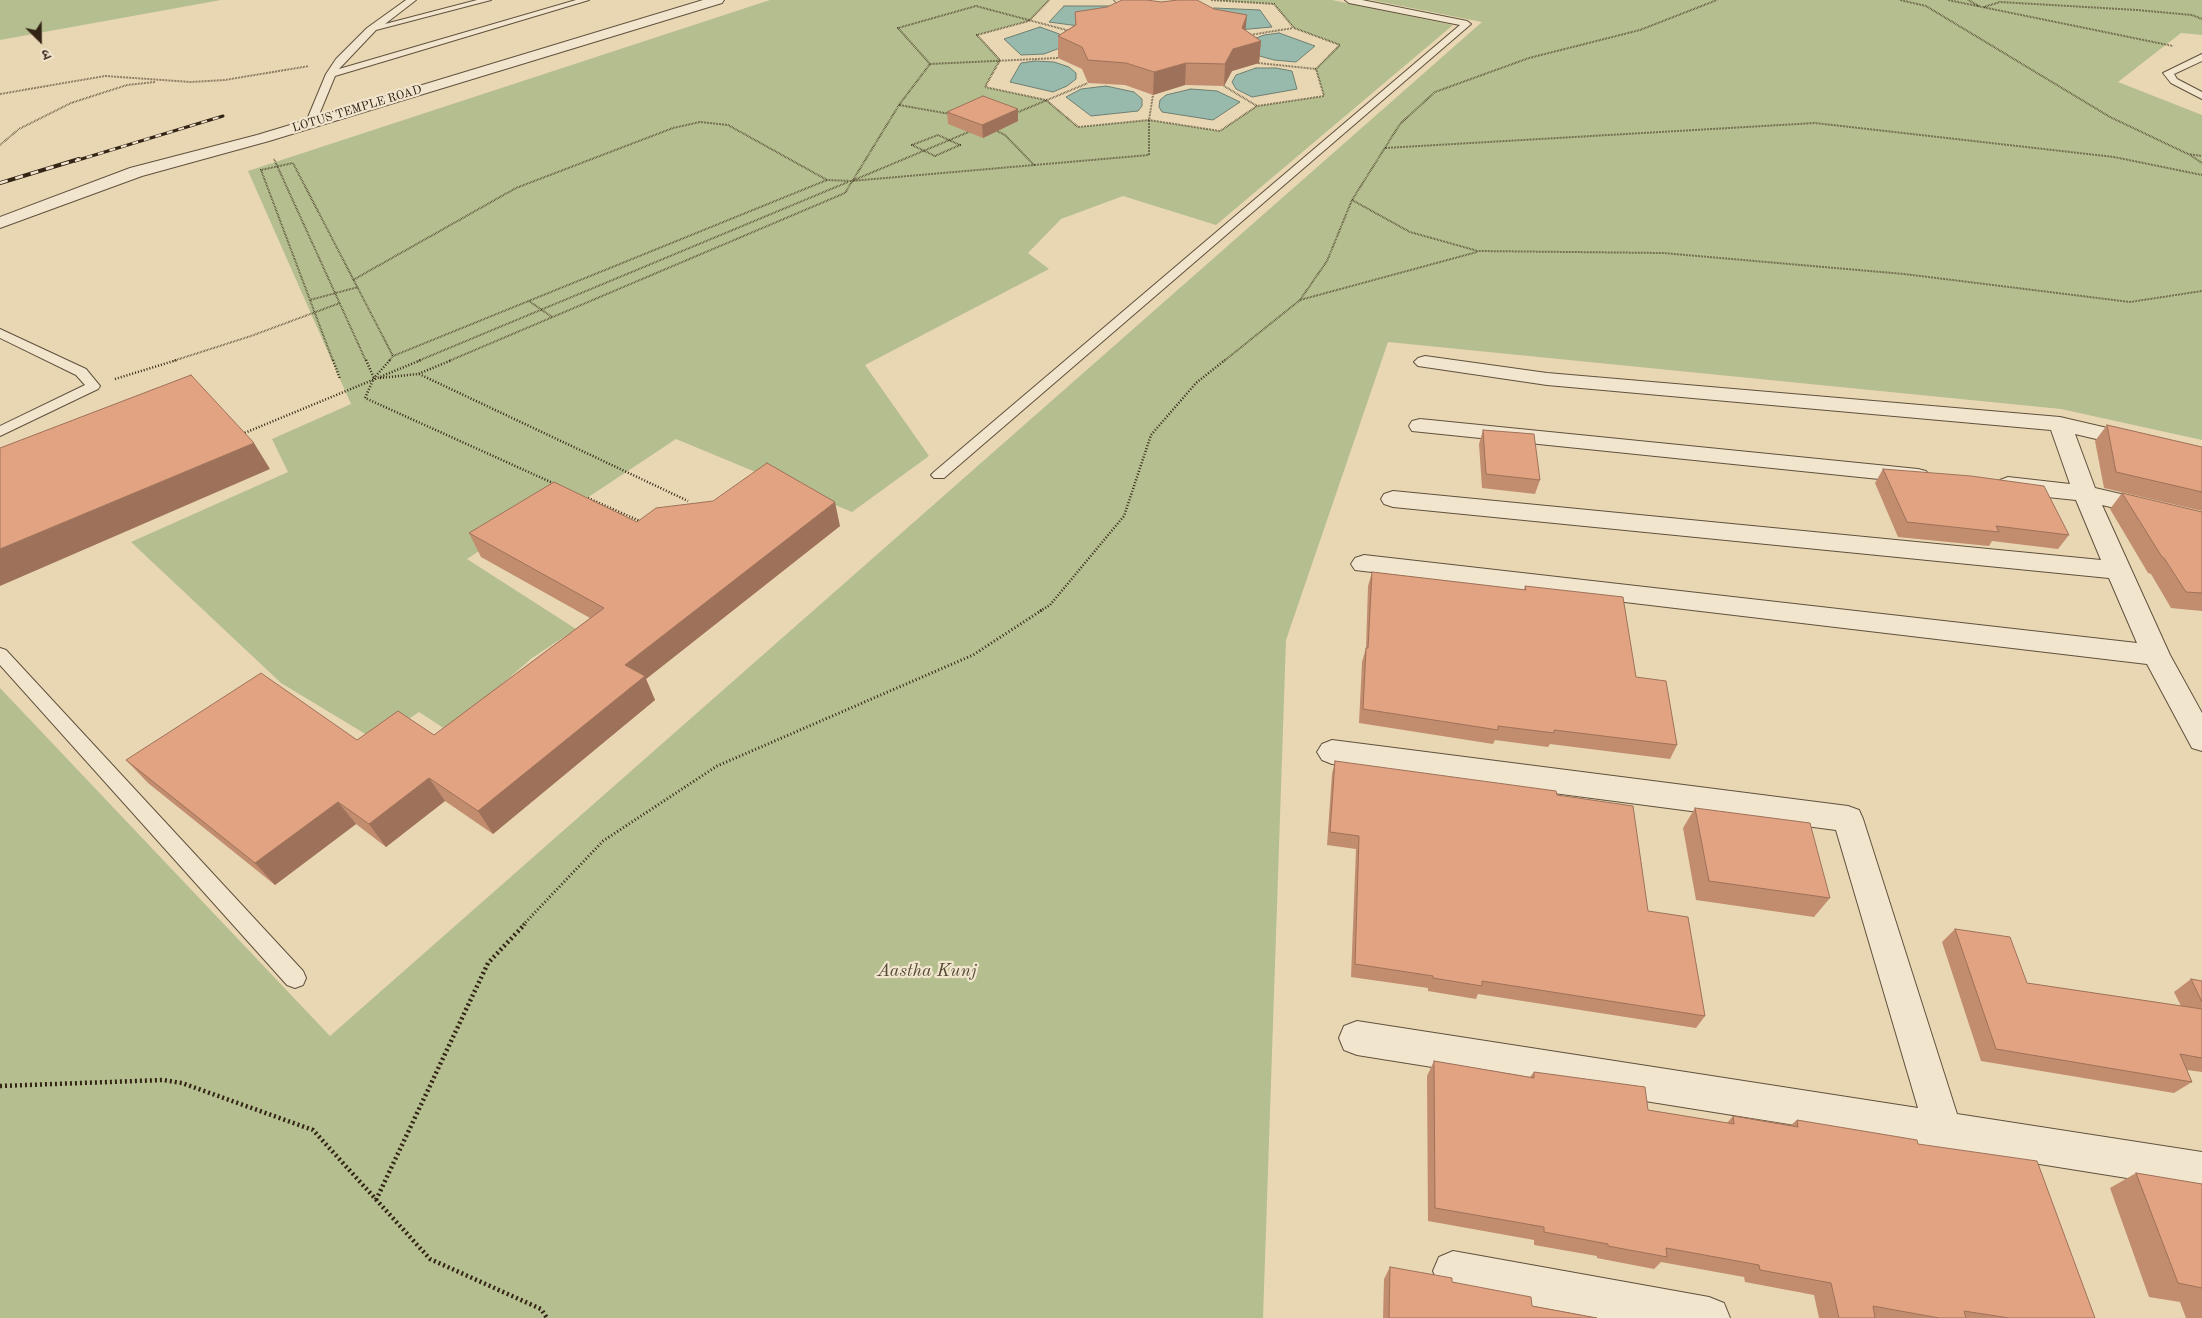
<!DOCTYPE html>
<meta charset="utf-8">
<style>
body{margin:0}
#map{position:relative;width:2202px;height:1318px;overflow:hidden;background:#e9d7b3;font-family:"Old Standard TT","Noto Serif Devanagari",serif}
canvas{display:block}
.north{position:absolute;left:15px;top:15px;width:50px;height:50px;-webkit-text-stroke:4px #f1e5ce;paint-order:stroke;rotate:157deg;font-size:14px;font-weight:700;line-height:20px;text-align:center;color:#332416}
.north::after{content:'';display:block;margin:auto;width:18px;height:22px;background:#332416;clip-path:polygon(50% 0,100% 100%,50% 72%,0 100%)}
</style>
<div id="map">
<canvas width="2202" height="1318"></canvas>
<div class="north">उ</div>
</div>
<script>
const ctx = document.querySelector('canvas').getContext('2d');
ctx.lineJoin = 'round';
function fillPath(path, color) { ctx.fillStyle = color; ctx.fill(path, 'evenodd'); }
const poly = rows => new Path2D(rows.map(r => 'M' + r).join(''));
function trace(path, color, width, dash) { ctx.strokeStyle = color; ctx.lineWidth = width; ctx.lineCap = dash ? 'butt' : 'round'; ctx.setLineDash(dash || []); ctx.stroke(path); }
function write(font, color, halo, rows, align = 'center') {
  ctx.font = font + ' "Old Standard TT",serif'; ctx.lineWidth = 4.5; ctx.setLineDash([]); ctx.textBaseline = 'middle'; ctx.strokeStyle = halo; ctx.fillStyle = color; for (const [text, x, y, turn = 0] of rows) {
    ctx.save(); ctx.translate(x, y); ctx.rotate((+turn || 0) * Math.PI / 180); ctx.textAlign = isNaN(turn) ? turn : align; if (halo) ctx.strokeText(text, 0, 0); ctx.fillText(text, 0, 0); ctx.restore();
  }
}
fillPath(poly([
 [0,0,221,0,0,40],
 [770,0,1049,0,1029,21,977,35,1000,60,985,87,1046,100,1078,127,1149,120,1220,131,1257,106,1324,96,1316,69,1339,45,1294,28,1274,4,1210,0,1332,0,1453,25,1216,225,1123,196,1061,219,1028,253,1049,269,865,365,929,456,852,512,676,439,578,504,561,497,467,559,576,629,532,658,448,731,419,712,377,741,281,683,131,542,288,472,272,439,351,404,248,171],
 [1371,0,2202,0,2202,35,2181,33,2118,82,2202,115,2202,440,2061,409,1388,342,1286,640,1263,1318,0,1318,0,688,330,1036,1482,22]
]), '#b5be8e');
const water = poly([
 [1064,6,1109,6,1079,26,1049,22,1064,6],
 [1214,8,1260,10,1272,27,1238,30,1209,11,1214,8],
 [1040,27,1062,35,1060,48,1044,54,1021,55,1004,39,1040,27],
 [1279,33,1315,46,1296,62,1274,60,1256,55,1251,40,1264,35,1279,33],
 [1035,61,1054,62,1069,67,1076,73,1076,79,1067,86,1053,92,1010,82,1021,63,1035,61],
 [1256,68,1276,68,1292,71,1297,89,1252,97,1236,89,1232,82,1236,75,1256,68],
 [1106,86,1134,92,1142,99,1142,106,1138,111,1091,116,1066,97,1081,89,1106,86],
 [1191,89,1217,91,1240,102,1213,120,1162,112,1159,107,1160,100,1166,95,1191,89]
]);
fillPath(water, '#97baad');
trace(water, '#6f7e71', 1);
const service = poly([
 [406,0,416,0,385,24,477,0,491,0,376,30,339,69,576,0,589,0,335,76,316,122,315,124,307,124,306,122,326,74,336,59,367,28,406,0],
 [1345,0,1362,0,1467,21,1471,24,944,478,934,478,931,475,934,472,1460,25,1349,3,1345,0],
 [2202,54,2202,61,2174,74,2177,79,2202,92,2202,99,2171,83,2163,73,2202,54],
 [0,329,86,369,100,386,98,389,0,436,0,426,85,385,76,375,0,338,0,329],
 [0,648,6,650,303,971,306,978,303,985,295,988,287,985,0,665,0,648]
]);
const minor = poly([
 [1425,356,1547,373,2060,417,2202,450,2202,464,2075,434,2095,488,2202,513,2202,529,2102,505,2170,655,2202,713,2202,751,2192,748,2147,664,1355,570,1351,564,1355,558,1364,555,2137,643,2109,578,1393,507,1384,504,1381,499,1384,494,1393,491,2101,560,2076,500,2008,493,2000,490,1996,485,2000,480,2008,477,2070,484,2051,430,1547,385,1418,366,1414,362,1418,358,1425,356],
 [1420,419,1918,469,1926,471,1930,476,1926,481,1918,483,1412,431,1409,426,1412,421,1420,419],
 [1332,740,1848,806,1859,810,1863,819,1957,1114,2202,1152,2202,1190,1357,1055,1344,1050,1339,1038,1344,1026,1357,1021,1918,1108,1836,830,1332,764,1322,760,1317,752,1322,744,1332,740],
 [1453,1251,1709,1297,1724,1303,1730,1318,1597,1318,1453,1291,1439,1285,1433,1271,1439,1257,1453,1251]
]);
const tertiary = poly([
 [703,0,724,0,722,3,269,141,142,176,0,228,0,217,130,168,257,135,703,0]
]);
trace(service, '#60513d', 2);
trace(minor, '#60513d', 2);
trace(tertiary, '#60513d', 2);
trace(poly([
 [1049,0,1029,21,977,35,1000,60,985,87,1046,100,1078,127,1149,120,1220,131,1257,106,1324,96,1316,69,1340,45,1294,28,1274,4,1210,0],
 [1114,0,1118,6],
 [1900,0,1926,6,2110,117,2188,154,2202,156],
 [1948,0,2173,46],
 [1968,0,1979,6],
 [1984,7,2000,2,2137,10,2192,15,2202,19],
 [1250,35,1293,28],
 [1258,63,1316,69],
 [930,64,898,28,976,6,1070,31],
 [1224,86,1257,106],
 [0,94,105,76,191,82,225,80,309,66],
 [899,105,950,114],
 [1016,113,1088,83],
 [993,129,1005,135,1035,166],
 [938,135,960,145,935,156,912,145,938,135],
 [0,145,19,129,71,103,127,85,155,82],
 [1385,148,1815,123,2114,157,2202,175],
 [2190,155,2202,163],
 [274,159,366,361],
 [854,180,971,131],
 [1352,200,1410,232,1478,251,1663,253,1904,274,2130,302,2202,291],
 [353,280,516,188,673,128,700,122,728,125,827,180],
 [310,300,358,287],
 [1300,300,1477,252],
 [529,301,552,317],
 [173,361,251,336,340,303],
 [333,361,261,170,293,163,393,356],
 [389,361,393,356,827,180,851,181,1149,155,1149,120,1153,95],
 [418,361,848,182],
 [449,361,845,193,899,105,930,64,1058,58],
 [1224,361,1300,300,1327,261,1352,200,1400,124,1435,92,1529,58,1640,30,1717,0]
]), '#332416', 2, [0.5, 1]);
trace(poly([
 [333,360,340,379],
 [366,360,374,378],
 [390,360,374,378,365,398,555,484],
 [419,374,688,501],
 [380,378,418,374,452,360],
 [115,379,177,360],
 [242,434,421,360],
 [588,498,642,522],
 [1040,611,1050,605,1124,516,1151,435,1196,383,1225,360]
]), '#332416', 2.5, [1, 2]);
trace(poly([
 [523,925,603,841,717,766,973,655,1042,610]
]), '#332416', 3, [1, 2.5]);
trace(poly([
 [0,1086,163,1080,182,1083,313,1130,430,1259,541,1309,547,1318],
 [376,1200,488,963,525,924]
]), '#332416', 4.5, [2, 3]);
fillPath(service, '#f1e5ce');
fillPath(minor, '#f1e5ce');
fillPath(tertiary, '#f1e5ce');
const railFar1 = poly([
 [75,161,223,116]
]);
const rail = poly([
 [0,183,79,159]
]);
trace(railFar1, '#332416', 3);
trace(rail, '#332416', 4);
trace(railFar1, '#f1e5ce', 2, [6]);
trace(rail, '#f1e5ce', 2.5, [8]);
fillPath(poly([
 [1214,9,1247,15,1245,30,1261,41,1259,63,1232,71,1224,86,1185,85,1153,95,1125,85,1088,83,1082,69,1058,58,1058,36,1075,25,1075,12],
 [947,112,1018,121,983,138,948,124],
 [2107,425,2202,447,2202,511,2104,488,2095,441],
 [1483,430,1540,480,1535,494,1482,488,1479,444],
 [1883,469,2069,535,2058,549,1992,541,1989,546,1898,537,1875,483],
 [2122,493,2202,512,2202,611,2171,608,2151,574,2148,573,2110,509],
 [637,522,840,526,646,679,655,700,493,834,445,801,386,847,356,824,275,885,148,783,126,760,434,735,590,618,481,557,469,533],
 [1372,572,1524,590,1525,586,1636,677,1677,745,1670,759,1550,744,1548,747,1495,740,1493,744,1359,723,1362,662,1366,648,1368,586],
 [1335,761,1557,795,1648,911,1705,1016,1696,1028,1478,994,1476,999,1428,991,1428,988,1351,977,1356,849,1327,845,1332,774],
 [1695,808,1830,898,1814,917,1696,900,1683,828],
 [1955,929,2027,983,2181,1006,2174,992,2191,979,2202,981,2202,1072,2187,1070,2192,1082,2174,1093,1981,1061,1942,942],
 [1434,1061,1530,1077,1534,1072,1648,1110,1727,1123,1733,1116,1791,1125,1797,1120,1918,1144,2095,1318,1819,1318,1814,1295,1745,1282,1744,1277,1661,1262,1654,1269,1597,1258,1597,1256,1534,1245,1534,1240,1428,1221,1427,1076],
 [2136,1173,2202,1184,2202,1318,2186,1318,2180,1302,2149,1297,2110,1188],
 [1390,1267,1452,1282,1532,1306,1597,1318,1383,1318,1384,1279]
]), '#c28c6f');
fillPath(poly([
 [1247,15,1245,36,1261,41,1259,63,1232,71,1224,86,1225,64,1242,28],
 [1186,63,1185,85,1153,95,1154,72],
 [1018,109,1018,121,983,138,982,125],
 [254,443,270,469,0,586,0,549],
 [835,502,840,526,646,679,655,700,493,834,478,811,625,665],
 [429,778,445,801,386,847,369,824],
 [338,802,356,824,275,885,255,863]
]), '#9e725a');
const building = poly([
 [1122,0,1147,0,1161,2,1178,0,1197,0,1214,9,1247,15,1242,28,1261,41,1233,49,1225,64,1186,63,1154,72,1126,63,1088,60,1082,47,1058,36,1076,25,1075,12,1107,7,1122,0],
 [983,96,1018,109,982,125,947,112,983,96],
 [191,375,254,443,0,549,0,448,191,375],
 [2107,425,2202,447,2202,492,2116,472,2107,425],
 [1483,430,1534,434,1540,480,1486,474,1483,430],
 [767,463,835,502,625,665,645,676,478,811,429,778,369,824,338,802,255,863,126,760,261,673,357,740,398,711,434,735,604,608,469,533,554,482,637,522,656,508,713,501,767,463],
 [1883,469,1971,476,2044,486,2069,535,1996,526,1999,532,1907,522,1883,469],
 [2122,493,2202,512,2202,593,2186,592,2164,558,2162,557,2122,493],
 [1372,572,1526,590,1525,586,1623,597,1636,677,1666,681,1677,745,1554,730,1554,733,1498,726,1498,730,1363,709,1366,648,1368,648,1372,572],
 [1335,761,1556,791,1557,795,1633,806,1648,911,1688,917,1705,1016,1482,981,1482,986,1433,978,1433,976,1355,964,1359,836,1330,832,1335,761],
 [1695,808,1810,823,1830,898,1709,881,1695,808],
 [1955,929,2010,937,2027,983,2202,1009,2202,1058,2180,1054,2192,1082,1996,1049,1955,929],
 [2191,979,2202,981,2202,1002,2191,979],
 [1434,1061,1534,1078,1534,1072,1645,1087,1648,1110,1734,1124,1733,1116,1798,1127,1797,1120,1917,1140,1918,1144,2037,1161,2095,1318,2009,1318,1964,1311,1966,1318,1939,1318,1873,1306,1875,1318,1839,1318,1831,1283,1760,1270,1759,1265,1666,1248,1667,1257,1608,1246,1608,1244,1544,1232,1544,1227,1435,1208,1434,1061],
 [2136,1173,2202,1184,2202,1288,2178,1283,2136,1173],
 [1390,1267,1452,1278,1452,1282,1531,1297,1532,1306,1597,1318,1389,1318,1390,1267]
]);
fillPath(building, '#e1a381');
trace(building, '#9e725a', 1);
write('12px', '#332416', '#f1e5ce', [
 ["LOTUS TEMPLE ROAD",357,109,-17]
]);
write('italic 18px', '#544a34', '#f1e5ce', [
 ["Aastha Kunj",927,971]
]);
</script>
